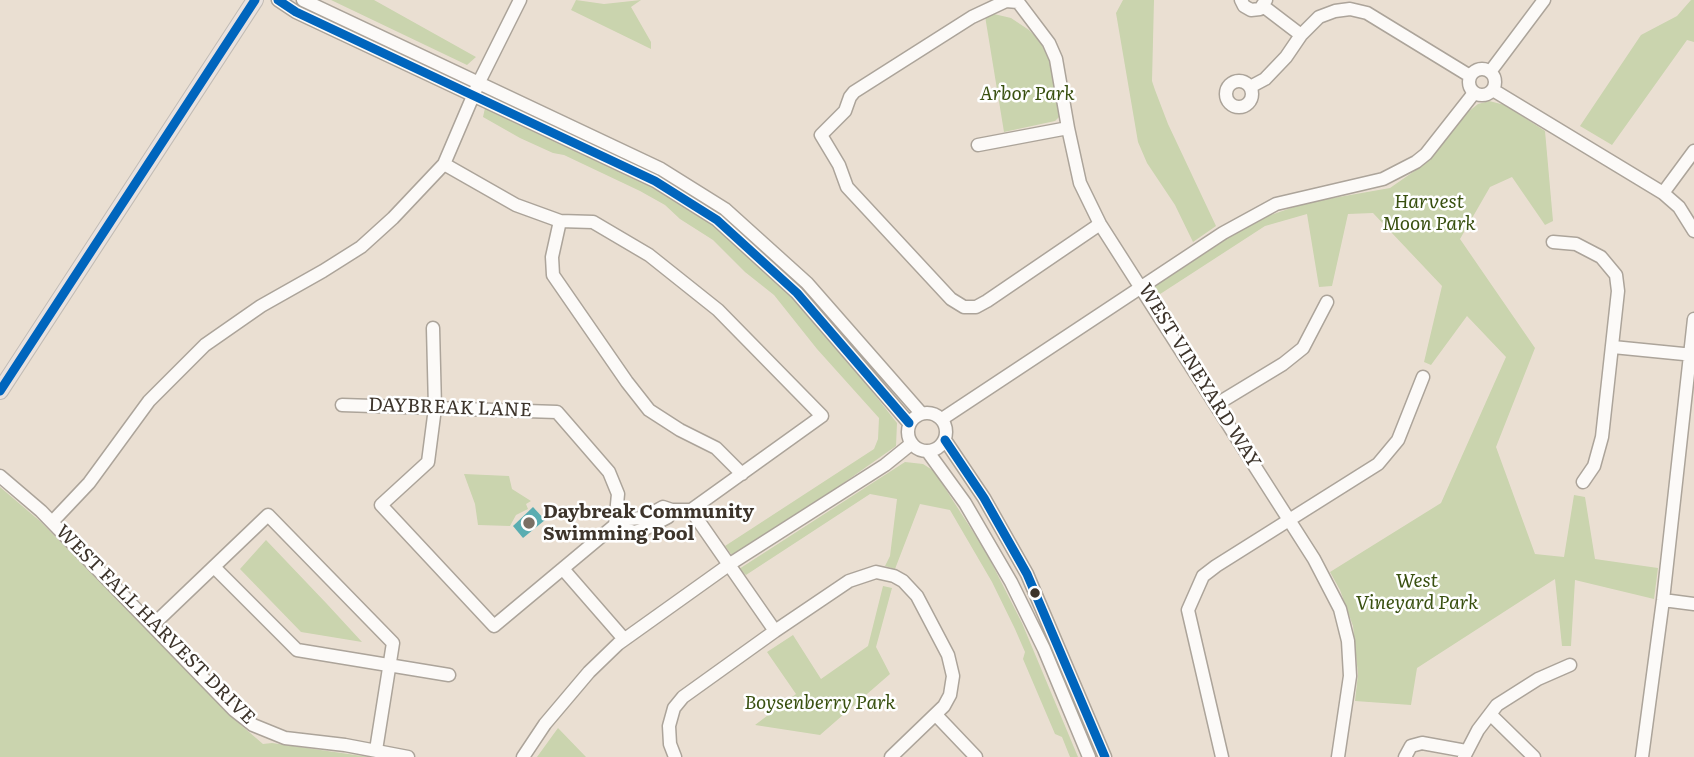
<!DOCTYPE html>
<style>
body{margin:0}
canvas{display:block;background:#eadfd2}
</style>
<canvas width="1694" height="757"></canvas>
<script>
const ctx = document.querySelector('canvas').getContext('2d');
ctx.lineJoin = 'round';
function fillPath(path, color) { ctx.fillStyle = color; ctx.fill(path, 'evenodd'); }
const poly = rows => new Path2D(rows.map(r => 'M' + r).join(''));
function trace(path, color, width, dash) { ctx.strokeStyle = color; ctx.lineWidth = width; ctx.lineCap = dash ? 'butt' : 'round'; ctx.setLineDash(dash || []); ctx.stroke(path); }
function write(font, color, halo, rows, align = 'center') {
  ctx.font = font + ' Literata,serif'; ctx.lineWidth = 5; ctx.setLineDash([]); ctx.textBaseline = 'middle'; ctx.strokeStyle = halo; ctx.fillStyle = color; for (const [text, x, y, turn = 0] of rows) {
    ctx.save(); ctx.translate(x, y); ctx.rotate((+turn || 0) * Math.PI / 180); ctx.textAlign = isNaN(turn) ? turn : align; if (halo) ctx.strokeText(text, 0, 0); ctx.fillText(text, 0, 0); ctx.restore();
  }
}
fillPath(poly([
 [331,0,374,0,476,57,467,65],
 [576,0,604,4,641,0,631,7,651,42,651,49,571,10],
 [1123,0,1154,0,1152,81,1155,90,1168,124,1216,226,1193,242,1175,205,1147,163,1138,142,1116,13],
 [1691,0,1694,0,1694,42,1687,40,1612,145,1580,126,1641,35,1677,16],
 [994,14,1011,18,1029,30,1039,40,1050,59,1060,116,1055,121,1004,132,985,16],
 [1489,101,1505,105,1545,131,1553,221,1545,225,1512,177,1490,187,1460,239,1535,348,1496,447,1535,554,1564,557,1574,495,1585,497,1595,559,1658,568,1654,599,1575,580,1571,646,1562,646,1555,579,1417,668,1411,705,1355,701,1358,674,1353,626,1340,590,1330,572,1441,503,1506,357,1467,316,1431,365,1424,362,1442,286,1373,213,1348,214,1332,286,1319,287,1307,214,1265,226,1154,298,1153,291,1156,285,1254,221,1305,203,1390,188,1426,163,1468,112,1478,104],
 [485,108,662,192,713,224,779,282,863,380,897,423,896,446,740,556,731,554,725,546,874,449,878,439,879,418,817,349,774,295,745,272,713,240,680,219,665,205,640,191,564,155,553,153,520,138,483,117],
 [905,462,923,464,934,471,986,552,1022,623,1078,757,1070,757,1062,737,1055,734,1023,659,1025,652,1015,629,992,582,950,510,920,504,895,569,885,566,890,556,897,499,870,494,746,575,739,569],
 [464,474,509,476,512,489,531,501,526,504,528,509,516,515,510,526,478,525,475,504],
 [0,487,41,522,235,720,263,744,272,743,369,757,0,757],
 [266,540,327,604,362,642,301,632,240,569],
 [883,586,892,588,876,647,890,674,820,735,755,725,796,694,767,652,793,635,821,679,868,646],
 [558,728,586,757,537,757]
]), '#cad4ae');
fillPath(poly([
 [533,507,545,520,523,538,513,526]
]), '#5aadb1');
const minor = poly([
 [278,0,296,12,655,181,717,220,797,293,909,423],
 [303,0,661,169,725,209,807,283,921,413],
 [1241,0,1244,6,1251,10,1260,9,1266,0],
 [1263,6,1301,35],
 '1469 82a13 13 0 1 1 26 0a13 13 0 1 1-26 0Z',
 [1490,72,1544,0],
 '1226 94a13 13 0 1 1 26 0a13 13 0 1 1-26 0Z',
 [1250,87,1265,79,1286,57,1301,35,1319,17,1335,11,1350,9,1367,13,1470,76],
 [1493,90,1663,193,1679,207,1694,231],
 [978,145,1068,128],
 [444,164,516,205,560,221,593,222,649,255,718,310,822,416,691,510],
 [1663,193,1694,151],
 [560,221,552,257,553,275,627,382,649,410,680,430,716,448,742,474],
 [1100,224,987,301,976,307,964,307,951,299,847,187,839,165,821,135,845,111,850,97,854,92,972,17,1006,1,1018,2,1049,43,1056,59,1068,128,1080,183,1100,224,1314,559,1340,609,1348,641,1350,676,1338,757],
 [1553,242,1576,244,1601,257,1616,275,1618,291,1602,437,1594,466,1583,482],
 [433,328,435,408,428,462,381,505,494,626,615,525,621,525],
 [1613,347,1694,355],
 [1217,404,1283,364,1303,348,1327,302],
 [342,405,557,412,609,472,618,494,615,525],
 '908 432a19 19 0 1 1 38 0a19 19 0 1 1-38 0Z',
 [942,419,1223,233,1276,204,1383,179,1416,162,1426,154,1474,93],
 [945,440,984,498,1027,574,1105,757],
 [928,452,965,503,1011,582,1044,649,1089,757],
 [0,476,41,511,234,710,253,725,285,738,345,745,408,757],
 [672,510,668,517,645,529,634,532,625,529,621,525,628,519,643,518,663,507,672,510,691,510],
 [691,510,775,631],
 [54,520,89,483,149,401,205,345,261,306,323,271,361,247,393,218,444,164,479,82,520,0],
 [214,567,297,650,449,675],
 [563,569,624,639],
 [1663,600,1694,604],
 [155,623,268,515,393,643,376,750],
 [1490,714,1534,757],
 [936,715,976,757],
 [523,757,545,724,589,672,618,644,730,564,885,465,911,444],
 [675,757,670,744,669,726,674,708,683,697,775,631,849,581,876,572,894,576,903,581,917,596,948,655,953,676,950,695,944,706,891,757],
 [1222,757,1188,610,1203,576,1216,566,1378,464,1398,440,1423,377],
 [1405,757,1411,746,1422,743,1466,751],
 [1464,757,1478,730,1497,705,1538,679,1570,665],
 [1642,757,1663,600,1694,319]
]);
const major = poly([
 [0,391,255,0]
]);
trace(minor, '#aca49a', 15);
trace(major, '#c2bcb5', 18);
trace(minor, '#fcfaf8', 12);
trace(major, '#e9e2df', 16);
trace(poly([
 [278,0,296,12,655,181,717,220,797,293,909,423],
 [0,391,255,0],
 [945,440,984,498,1027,574,1105,757]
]), '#0065bd', 9);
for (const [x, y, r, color] of [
 [529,523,7,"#7a7065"],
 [1035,593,6,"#3d342b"]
]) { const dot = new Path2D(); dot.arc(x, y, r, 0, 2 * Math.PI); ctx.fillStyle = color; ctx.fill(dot); trace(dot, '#fff', 2.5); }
write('italic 19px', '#395010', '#fff', [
 ["Arbor Park",1027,94],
 ["Harvest",1429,202],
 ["Moon Park",1429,224],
 ["West",1417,581],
 ["Vineyard Park",1417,603],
 ["Boysenberry Park",820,703]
]);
write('19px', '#3d342b', '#fff', [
 ["WEST VINEYARD WAY",1199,376,58],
 ["DAYBREAK LANE",450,408,2],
 ["WEST FALL HARVEST DRIVE",155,625,45]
]);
write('bold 19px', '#3d342b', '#fff', [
 ["Daybreak Community",543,512],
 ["Swimming Pool",543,534]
], 'left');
</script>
